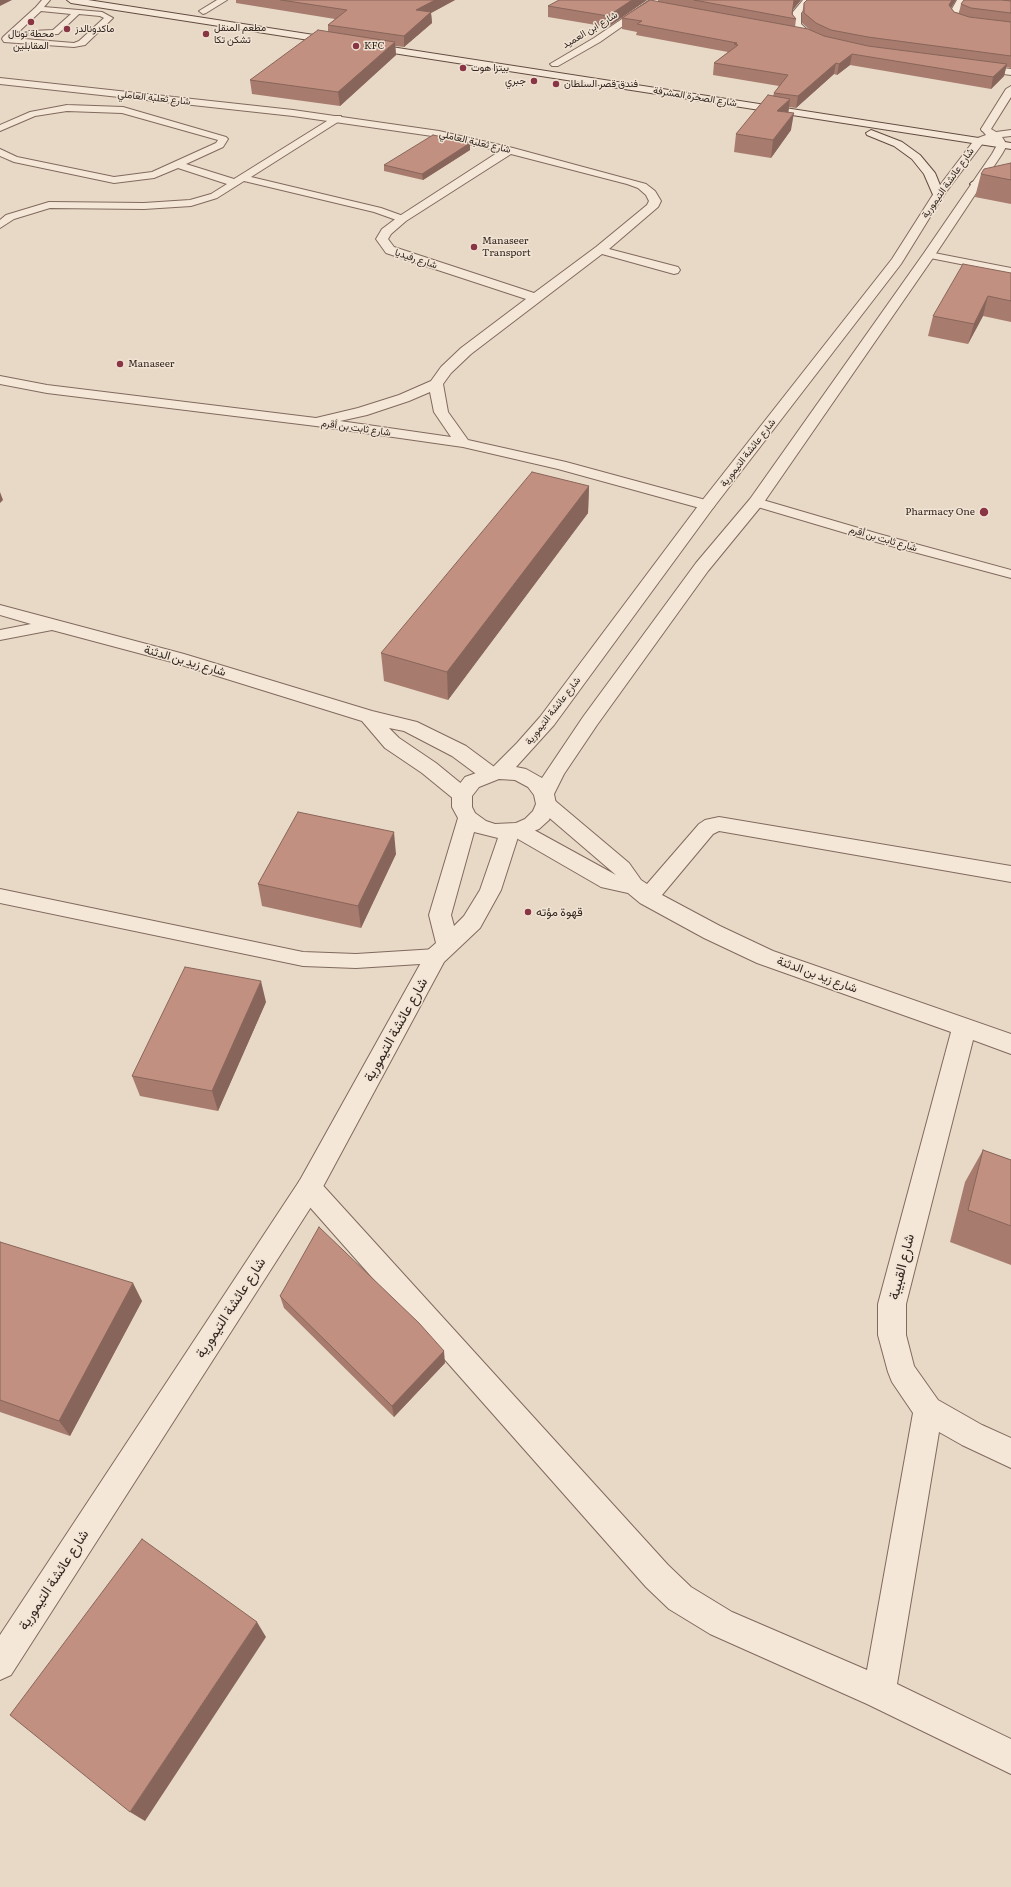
<!DOCTYPE html>
<meta charset="utf-8">
<style>
body{margin:0}
canvas{display:block;background:#e8d8c6}
</style>
<canvas width="1011" height="1887"></canvas>
<script>
const ctx = document.querySelector('canvas').getContext('2d');
ctx.lineJoin = 'round';
const poly = rows => new Path2D(rows.map(r => 'M' + r).join(''));
function trace(path, color, width, dash) { ctx.strokeStyle = color; ctx.lineWidth = width; ctx.lineCap = dash ? 'butt' : 'round'; ctx.setLineDash(dash || []); ctx.stroke(path); }
function fillPath(path, color) { ctx.fillStyle = color; ctx.fill(path, 'evenodd'); }
function write(font, color, halo, rows, align = 'center') {
  ctx.font = font + ' Literata,Vazirmatn,serif'; ctx.lineWidth = 3; ctx.setLineDash([]); ctx.textBaseline = 'middle'; ctx.strokeStyle = halo; ctx.fillStyle = color; for (const [text, x, y, turn = 0] of rows) {
    ctx.save(); ctx.translate(x, y); ctx.rotate((+turn || 0) * Math.PI / 180); ctx.textAlign = isNaN(turn) ? turn : align; if (halo) ctx.strokeText(text, 0, 0); ctx.fillText(text, 0, 0); ctx.restore();
  }
}
const service = poly([
 [42,0,50,0,44,7,102,12,113,18,85,45,74,47,4,42,2,39,3,37,36,7,42,0],
 [41,11,71,14,53,30,32,31,29,31,29,35,58,34,79,14,100,16,104,18,79,41,74,43,12,38,41,11],
 [67,105,123,107,226,137,228,139,223,147,186,164,234,179,335,116,341,116,341,120,251,177,381,208,406,217,407,219,402,222,374,212,244,181,217,198,191,206,144,209,50,208,14,219,0,228,0,220,6,215,49,202,144,203,190,200,211,194,227,184,178,168,154,178,114,183,14,162,0,156,0,149,17,157,114,177,152,172,216,143,218,140,122,113,67,111,35,116,0,131,0,125,30,112,67,105],
 [929,252,1011,268,1011,274,925,257,924,255,929,252],
 [756,498,879,534,1011,570,1011,578,869,540,751,505,749,502,751,499,756,498],
 [0,889,303,952,356,954,436,949,443,951,446,956,443,961,436,963,356,968,303,966,0,903,0,889]
]);
const minor = poly([
 [217,0,227,0,206,13,203,14,199,11,217,0],
 [650,0,660,0,600,42,558,66,552,66,550,64,594,38,650,0],
 [803,0,812,0,801,13,801,24,813,35,827,41,829,43,827,45,821,45,807,39,792,25,793,12,803,0],
 [957,0,965,0,957,16,958,17,968,20,1011,26,1011,32,967,26,952,21,948,16,957,0],
 [976,65,1011,69,1011,75,973,70,971,68,973,66,976,65],
 [0,78,293,110,439,131,513,148,646,184,655,191,661,201,658,207,609,249,678,267,680,270,678,273,674,274,602,254,471,354,451,373,443,384,448,412,468,440,566,462,713,502,715,505,713,508,707,510,558,469,463,447,316,426,47,393,0,384,0,376,47,385,316,418,358,408,399,395,431,381,441,367,461,348,526,299,386,253,376,239,382,229,398,217,500,151,439,137,293,116,0,84,0,78],
 [511,154,627,184,638,188,646,195,649,201,647,205,596,247,534,293,394,247,388,239,391,234,406,221,511,154],
 [430,392,434,412,451,437,340,421,367,415,409,401,430,392],
 [1011,86,1011,97,991,129,986,132,982,131,981,129,1006,89,1011,86],
 [0,605,184,654,372,711,417,722,466,746,497,769,500,774,497,779,490,781,483,779,452,756,404,731,389,728,399,738,436,763,469,790,472,795,469,800,462,802,455,800,422,773,385,748,362,721,172,662,52,630,0,640,0,630,31,624,0,615,0,605],
 [546,797,553,799,629,863,641,880,647,884,699,824,705,820,719,817,1011,866,1011,882,719,831,713,834,662,895,720,926,773,951,1011,1034,1011,1054,973,1040,906,1304,906,1335,914,1366,938,1400,982,1425,1011,1438,1011,1468,962,1445,939,1432,897,1684,1011,1739,1011,1774,867,1704,710,1634,669,1609,646,1587,300,1196,296,1188,300,1180,309,1177,318,1180,668,1565,691,1587,732,1612,867,1670,913,1413,892,1382,888,1372,878,1335,878,1304,951,1032,757,963,704,938,640,903,628,893,601,887,511,835,508,830,511,825,518,823,525,825,616,875,539,809,536,804,539,799,546,797]
]);
const tertiary = poly([
 [986,126,996,132,1011,130,1011,136,1002,137,1007,145,1002,154,935,255,762,505,708,571,597,725,564,774,554,794,556,804,549,820,539,829,518,837,501,890,480,928,444,962,318,1196,11,1675,0,1680,0,1635,300,1180,428,950,436,943,429,915,458,818,452,807,452,795,455,790,465,777,493,767,517,743,540,717,701,502,892,259,934,193,975,139,986,135,981,129,986,126],
 [992,140,997,145,992,154,924,253,750,499,696,563,583,717,542,778,526,769,516,767,554,725,713,508,901,264,943,196,983,143,992,140],
 [499,779,515,780,528,787,534,795,536,804,533,811,525,819,516,823,495,824,486,821,475,813,472,807,472,796,479,787,499,779],
 [474,832,498,838,480,890,464,916,454,926,451,915,474,832]
]);
const secondary = poly([
 [67,0,88,0,1011,143,1011,149,71,3,67,0],
 [871,130,902,142,920,155,935,173,944,195,942,197,934,197,924,174,912,159,894,146,867,135,866,133,871,130],
 [1011,169,1011,176,976,187,970,184,972,182,1011,169]
]);
trace(service, '#816a5e', 2);
trace(minor, '#816a5e', 2);
trace(tertiary, '#816a5e', 2);
trace(secondary, '#634c41', 2);
fillPath(service, '#f4e7d8');
fillPath(minor, '#f4e7d8');
fillPath(tertiary, '#f4e7d8');
fillPath(secondary, '#f4e7d8');
fillPath(poly([
 [236,0,455,0,431,13,432,23,404,47,395,46,396,55,340,106,252,94,250,80,328,31,328,25,335,19,236,3],
 [647,0,608,27,548,17,548,6],
 [658,0,801,0,792,10,792,14,796,19,795,27,810,30,802,23,802,14,804,3,807,0,956,0,951,8,954,12,959,13,961,4,964,0,1011,0,1011,68,1006,67,1004,76,991,89,850,65,837,75,834,74,796,108,789,107,788,112,791,130,771,158,734,152,736,134,773,96,774,93,779,86,713,75,714,63,728,52,636,35,637,32,622,29,622,18,658,1],
 [470,143,470,150,423,180,384,171,384,165],
 [1011,163,1011,204,975,197,981,174],
 [1011,273,1011,322,983,316,968,344,928,336,933,316],
 [589,486,588,513,448,700,384,681,381,653],
 [396,854,361,928,262,906,258,884],
 [266,1002,218,1111,140,1096,132,1076],
 [983,1150,1011,1160,1011,1265,950,1242,965,1182],
 [0,1242,142,1301,70,1436,0,1412],
 [280,1296,445,1363,394,1417,284,1308]
]), '#a77c6e');
fillPath(poly([
 [0,0,12,0,0,6],
 [435,0,455,0,431,13,432,23,404,47,404,36,416,10],
 [632,0,647,0,608,27,608,16],
 [794,0,801,0,792,11],
 [952,0,956,0,946,16,949,5],
 [395,42,396,55,340,106,338,92],
 [852,54,850,65,837,75,839,64],
 [836,63,834,74,796,108,798,96],
 [1007,64,1004,76,991,89,993,77],
 [790,99,788,116,777,111],
 [794,113,791,130,771,158,773,140],
 [470,143,470,150,423,180,422,174],
 [988,296,983,316,968,344,974,324],
 [589,486,588,513,448,700,447,672],
 [0,492,3,500,0,503],
 [394,832,396,854,361,928,358,906],
 [261,981,266,1002,218,1111,212,1091],
 [133,1283,142,1301,70,1436,59,1421],
 [444,1351,445,1363,394,1417,392,1406],
 [257,1622,266,1637,145,1821,130,1812]
]), '#88655a');
const building = poly([
 [281,0,435,0,416,10,431,12,404,36,328,25,347,10,281,0],
 [559,0,632,0,608,16,548,6,559,0],
 [650,0,808,29,824,36,868,46,1007,64,993,77,852,54,839,64,836,63,798,96,774,93,788,75,714,63,738,45,734,44,737,43,637,24,642,21,622,18,650,0],
 [694,0,794,0,792,14,796,19,694,0],
 [807,0,952,0,949,5,954,12,969,17,1011,22,1011,56,868,37,831,30,816,23,804,13,804,3,807,0],
 [964,0,1001,0,1011,1,1011,13,971,8,961,4,964,0],
 [318,30,395,42,338,92,250,80,318,30],
 [768,95,790,99,777,111,794,113,773,140,736,134,768,95],
 [433,135,470,143,422,174,384,165,433,135],
 [1011,163,1011,180,981,174,984,169,1011,163],
 [963,264,1011,273,1011,301,988,296,974,324,933,316,963,264],
 [532,472,589,486,447,672,381,653,532,472],
 [298,812,394,832,358,906,258,884,298,812],
 [185,967,261,981,212,1091,132,1076,185,967],
 [983,1150,1011,1160,1011,1226,968,1210,983,1150],
 [319,1227,419,1323,444,1351,392,1406,280,1296,319,1227],
 [0,1242,133,1283,59,1421,0,1400,0,1242],
 [142,1539,257,1622,130,1812,10,1715,142,1539]
]);
fillPath(building, '#c29080');
trace(building, '#88655a', 1);
for (const [x, y, r, color] of [
 [31,22,4,"#893544"],
 [67,29,4,"#893544"],
 [206,34,4,"#893544"],
 [356,46,4,"#893544"],
 [463,68,4,"#893544"],
 [534,81,4,"#893544"],
 [556,84,4,"#893544"],
 [474,247,4,"#893544"],
 [120,364,4,"#893544"],
 [984,512,5,"#893544"],
 [528,912,4,"#893544"]
]) { const dot = new Path2D(); dot.arc(x, y, r, 0, 2 * Math.PI); ctx.fillStyle = color; ctx.fill(dot); trace(dot, '#f1e4d4', 1.5); }
write('10px', '#332620', '#f1e4d4', [
 ["مطعم المنقل",214,28],
 ["تشكن تكا",214,40],
 ["ماكدونالدز",75,29],
 ["محطة توتال",31,34,"center"],
 ["المقابلين",31,46,"center"],
 ["KFC",364,46],
 ["بيتزا هوت",471,68],
 ["جبري",526,81,"right"],
 ["فندق قصر السلطان",564,84],
 ["Manaseer",482,241],
 ["Transport",482,253],
 ["Manaseer",128,364],
 ["Pharmacy One",975,512,"right"]
], 'left');
write('10px', '#332620', '#f1e4d4', [
 ["شارع ابن العميد",590,30,-31],
 ["شارع الصخرة المشرفة",695,97,9],
 ["شارع ثعلبة العاملي",154,98,6],
 ["شارع ثعلبة العاملي",475,142,13],
 ["شارع عائشة التيمورية",948,183,-55],
 ["شارع رفيديا",416,259,18],
 ["شارع ثابت بن أقرم",356,428,8],
 ["شارع عائشة التيمورية",748,453,-52],
 ["شارع ثابت بن أقرم",883,539,16],
 ["شارع عائشة التيمورية",553,711,-52]
]);
write('12px', '#332620', '#f1e4d4', [
 ["شارع زيد بن الدثنة",185,661,16],
 ["شارع زيد بن الدثنة",817,975,20]
]);
write('12px', '#332620', '#f1e4d4', [
 ["قهوة مؤته",536,912]
], 'left');
write('14px', '#332620', '#f1e4d4', [
 ["شارع عائشة التيمورية",396,1030,-61],
 ["شارع القبيبة",902,1267,-76],
 ["شارع عائشة التيمورية",231,1308,-57],
 ["شارع عائشة التيمورية",54,1580,-57]
]);
</script>
